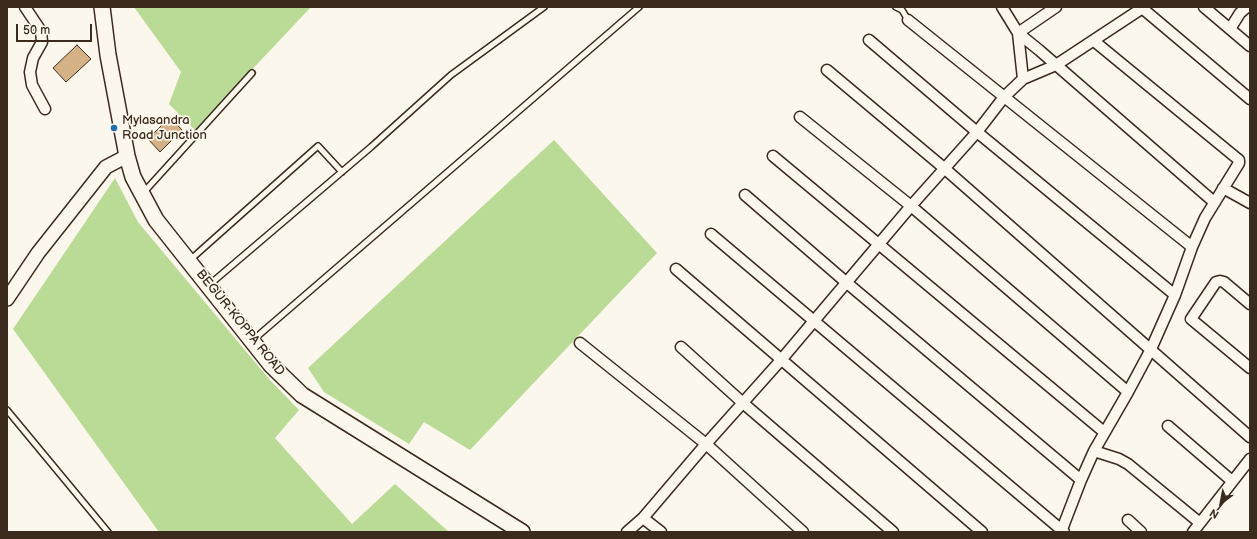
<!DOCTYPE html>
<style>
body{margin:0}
#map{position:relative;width:1257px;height:539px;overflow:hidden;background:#fbf7ec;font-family:"Balsamiq Sans",sans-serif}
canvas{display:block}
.frame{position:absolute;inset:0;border:8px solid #3b2a1e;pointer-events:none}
.north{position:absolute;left:1201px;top:483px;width:40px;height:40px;-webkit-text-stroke:3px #fbf7ec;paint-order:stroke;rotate:212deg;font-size:11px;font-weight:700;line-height:16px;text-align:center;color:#3b2a1e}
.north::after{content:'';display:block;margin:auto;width:14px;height:18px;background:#3b2a1e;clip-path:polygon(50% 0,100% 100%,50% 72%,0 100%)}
.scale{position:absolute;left:16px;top:24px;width:76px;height:18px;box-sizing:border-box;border:2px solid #3b2a1e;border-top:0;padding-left:5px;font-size:12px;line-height:14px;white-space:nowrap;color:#3b2a1e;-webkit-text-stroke:3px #fbf7ec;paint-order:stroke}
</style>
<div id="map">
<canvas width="1257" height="539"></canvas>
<div class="frame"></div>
<div class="north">N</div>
<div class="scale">50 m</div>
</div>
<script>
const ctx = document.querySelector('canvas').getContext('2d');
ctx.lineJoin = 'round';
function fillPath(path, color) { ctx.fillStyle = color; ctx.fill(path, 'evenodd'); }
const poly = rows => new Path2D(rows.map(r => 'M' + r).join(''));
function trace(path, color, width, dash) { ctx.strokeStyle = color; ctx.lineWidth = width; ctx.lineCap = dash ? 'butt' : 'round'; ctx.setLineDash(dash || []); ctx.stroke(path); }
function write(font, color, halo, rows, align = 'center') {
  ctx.font = font + ' "Balsamiq Sans",sans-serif'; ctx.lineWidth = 3.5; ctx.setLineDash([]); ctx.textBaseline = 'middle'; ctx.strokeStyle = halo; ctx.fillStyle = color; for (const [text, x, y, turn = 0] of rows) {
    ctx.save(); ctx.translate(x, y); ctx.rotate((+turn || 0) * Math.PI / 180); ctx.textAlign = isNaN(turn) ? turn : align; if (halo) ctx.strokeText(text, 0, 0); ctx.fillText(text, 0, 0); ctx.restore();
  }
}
fillPath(poly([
 [134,7,311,7,195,130,169,104,181,72],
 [554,140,657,253,470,450,424,422,409,444,324,392,308,368],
 [115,178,138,222,269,379,299,410,275,438,352,524,395,484,449,532,159,532,13,329]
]), '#b9db95');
const building = poly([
 [77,45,91,59,66,82,53,68,77,45],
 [170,117,182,130,160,152,148,139,170,117]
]);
fillPath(building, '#d4b286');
trace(building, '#3b2a1e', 1);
const service = poly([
 [896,7,902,10,908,20],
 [144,192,252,73],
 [190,260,318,146,342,172],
 [209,285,371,147,451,75,544,7],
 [253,340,639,7],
 [7,410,108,532]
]);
const minor = poly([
 [25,7,41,31,42,42,33,58,30,72,32,85,45,109],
 [1002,7,1018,33,1039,50,1214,202],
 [1204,7,1250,46],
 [1142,8,1250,99],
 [908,20,1192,247],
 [1230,29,1240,13,1247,7],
 [869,40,977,132,1175,295],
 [827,70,944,168,1250,437],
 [1023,79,1018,33,1056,7],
 [800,117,911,206,1128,392],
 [773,156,1104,432],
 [1223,188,1250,203],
 [745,195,847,283,1081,480],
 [711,234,1064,532],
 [676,269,982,532],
 [1250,304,1224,282,1220,281,1216,282,1191,319,1250,368],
 [580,343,706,444,803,532],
 [681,347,743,403,893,532],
 [1168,426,1232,481],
 [1094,451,1119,459,1128,464,1200,523],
 [643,518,661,532],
 [1128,520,1141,532],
 [627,532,643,518,706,444,781,360,911,206,977,132,1004,97,1023,79,1056,65,1144,7],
 [1061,532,1081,480,1094,451,1128,392,1151,349,1175,295,1192,247,1205,218,1239,163,1239,160,1094,41],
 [1193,532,1250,459]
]);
const tertiary = poly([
 [7,299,38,253,106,167,127,156]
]);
const secondary = poly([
 [102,7,108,55,127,156,133,177,156,220,271,365,302,395,522,532]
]);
trace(service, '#3b2a1e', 8);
trace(minor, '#3b2a1e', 13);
trace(tertiary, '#3b2a1e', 16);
trace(secondary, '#3b2a1e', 18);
trace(service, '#fbf7ec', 5);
trace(minor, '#fbf7ec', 10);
trace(tertiary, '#fbf7ec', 13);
trace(secondary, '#fbf7ec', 15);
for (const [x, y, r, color] of [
 [114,128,4,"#1f6fb2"]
]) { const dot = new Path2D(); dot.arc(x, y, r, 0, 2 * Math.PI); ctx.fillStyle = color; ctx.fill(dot); trace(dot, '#fbf7ec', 1.5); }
write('13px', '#3b2a1e', '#fbf7ec', [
 ["Mylasandra",122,121],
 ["Road Junction",122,136]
], 'left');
write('13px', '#3b2a1e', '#fbf7ec', [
 ["BEGUR-KOPPA ROAD",240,323,51]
]);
</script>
